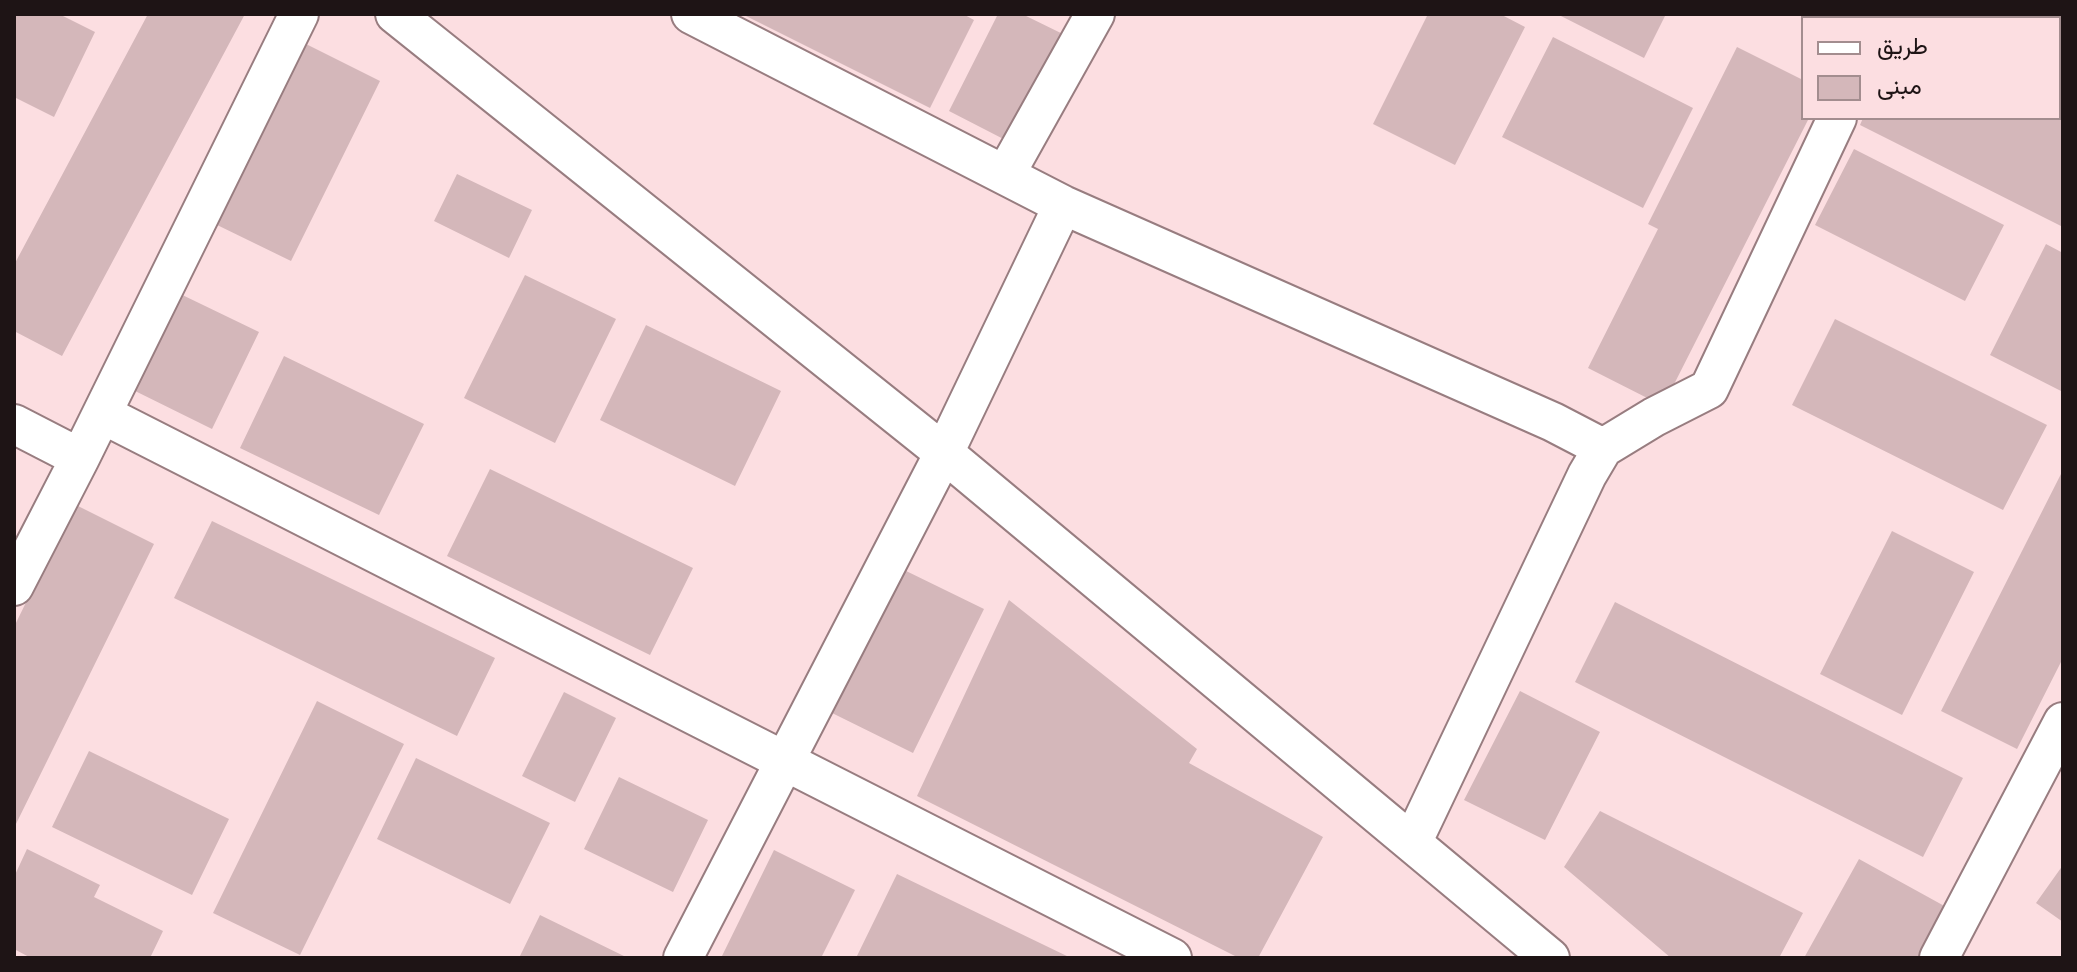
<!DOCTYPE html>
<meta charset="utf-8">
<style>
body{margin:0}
#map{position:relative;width:2077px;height:972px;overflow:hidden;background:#fcdee1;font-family:"Archivo Narrow",Vazirmatn,sans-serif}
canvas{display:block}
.frame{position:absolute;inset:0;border:16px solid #1e1415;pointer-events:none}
.legend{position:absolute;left:1801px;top:16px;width:260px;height:104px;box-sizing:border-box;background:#fcdee1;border:2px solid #a38d8f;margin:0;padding:10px 14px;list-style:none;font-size:24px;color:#1e1415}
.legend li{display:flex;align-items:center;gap:16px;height:40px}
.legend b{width:40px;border:2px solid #a38d8f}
</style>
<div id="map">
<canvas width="2077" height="972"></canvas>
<div class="frame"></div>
<ul class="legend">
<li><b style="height:10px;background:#fff"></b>طريق</li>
<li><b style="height:22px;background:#d4b7ba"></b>مبنى</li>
</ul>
</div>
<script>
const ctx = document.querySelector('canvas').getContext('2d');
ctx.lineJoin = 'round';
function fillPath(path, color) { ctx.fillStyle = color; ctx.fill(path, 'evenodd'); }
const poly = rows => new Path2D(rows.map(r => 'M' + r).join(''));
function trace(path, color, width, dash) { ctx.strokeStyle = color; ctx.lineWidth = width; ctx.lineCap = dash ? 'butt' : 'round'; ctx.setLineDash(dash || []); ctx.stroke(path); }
fillPath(poly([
 [14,14,59,14,95,32,54,117,14,97],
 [148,14,245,14,62,356,14,331,14,265],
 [742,14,963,14,974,20,930,108],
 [998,14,1022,14,1071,38,1017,146,949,111],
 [1428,14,1500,14,1525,27,1455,165,1373,124],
 [1557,14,1666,14,1644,58],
 [1553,37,1693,108,1643,208,1502,137],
 [302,42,380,81,291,261,213,223],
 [1737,47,1803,80,1803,118,1809,118,1663,406,1588,368,1658,229,1648,224],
 [2059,112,2063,114,2063,227,1860,125,1863,118,2059,118],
 [1854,149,2004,225,1965,301,1815,225],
 [457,174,532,210,509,258,434,221],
 [2046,244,2063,253,2063,392,1990,355],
 [525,275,616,319,555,443,464,398],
 [172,290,259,332,212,429,125,386],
 [1835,319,2047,425,2003,510,1792,405],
 [646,325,781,391,735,486,600,420],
 [284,356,424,424,379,515,240,448],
 [490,469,693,568,650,655,447,556],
 [2063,470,2063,658,2017,749,1941,711],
 [74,504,154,544,14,828,14,627],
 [212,521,495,658,457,736,174,598],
 [1892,531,1974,572,1902,715,1820,674],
 [900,568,984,609,913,753,830,712],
 [1009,600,1197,749,1189,763,1323,837,1258,958,1239,958,917,796],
 [1615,602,1963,778,1923,857,1575,682],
 [1520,691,1600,732,1545,840,1464,800],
 [564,692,616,718,575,802,522,776],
 [317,701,404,744,300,955,213,913],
 [89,751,229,819,192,895,52,827],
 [416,758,550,823,510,904,377,839],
 [619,777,708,820,673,892,584,849],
 [1600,811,1803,913,1779,958,1671,958,1564,867],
 [27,849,100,885,94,897,163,931,150,958,31,958,14,949,14,877],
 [774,850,855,890,821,958,721,958],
 [1859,859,1948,908,1920,958,1804,958],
 [2063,865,2063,922,2036,903],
 [897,874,1071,958,856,958],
 [540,915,628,958,519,958]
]), '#d4b7ba');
const street = poly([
 [395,14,944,453,1550,958],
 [691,14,1063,205,1553,422,1603,448],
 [2019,14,2028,18],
 [1884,18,1886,14],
 [2059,32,2063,33],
 [1005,175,1095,14],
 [102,414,1172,958],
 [14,424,80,458],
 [14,586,80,458,299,14],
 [1412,843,1587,475,1603,448,1654,417,1709,389,1837,118],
 [683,958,944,453,1063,205],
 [1939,958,2063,722]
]);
trace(street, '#987d80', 42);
trace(street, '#fff', 38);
</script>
